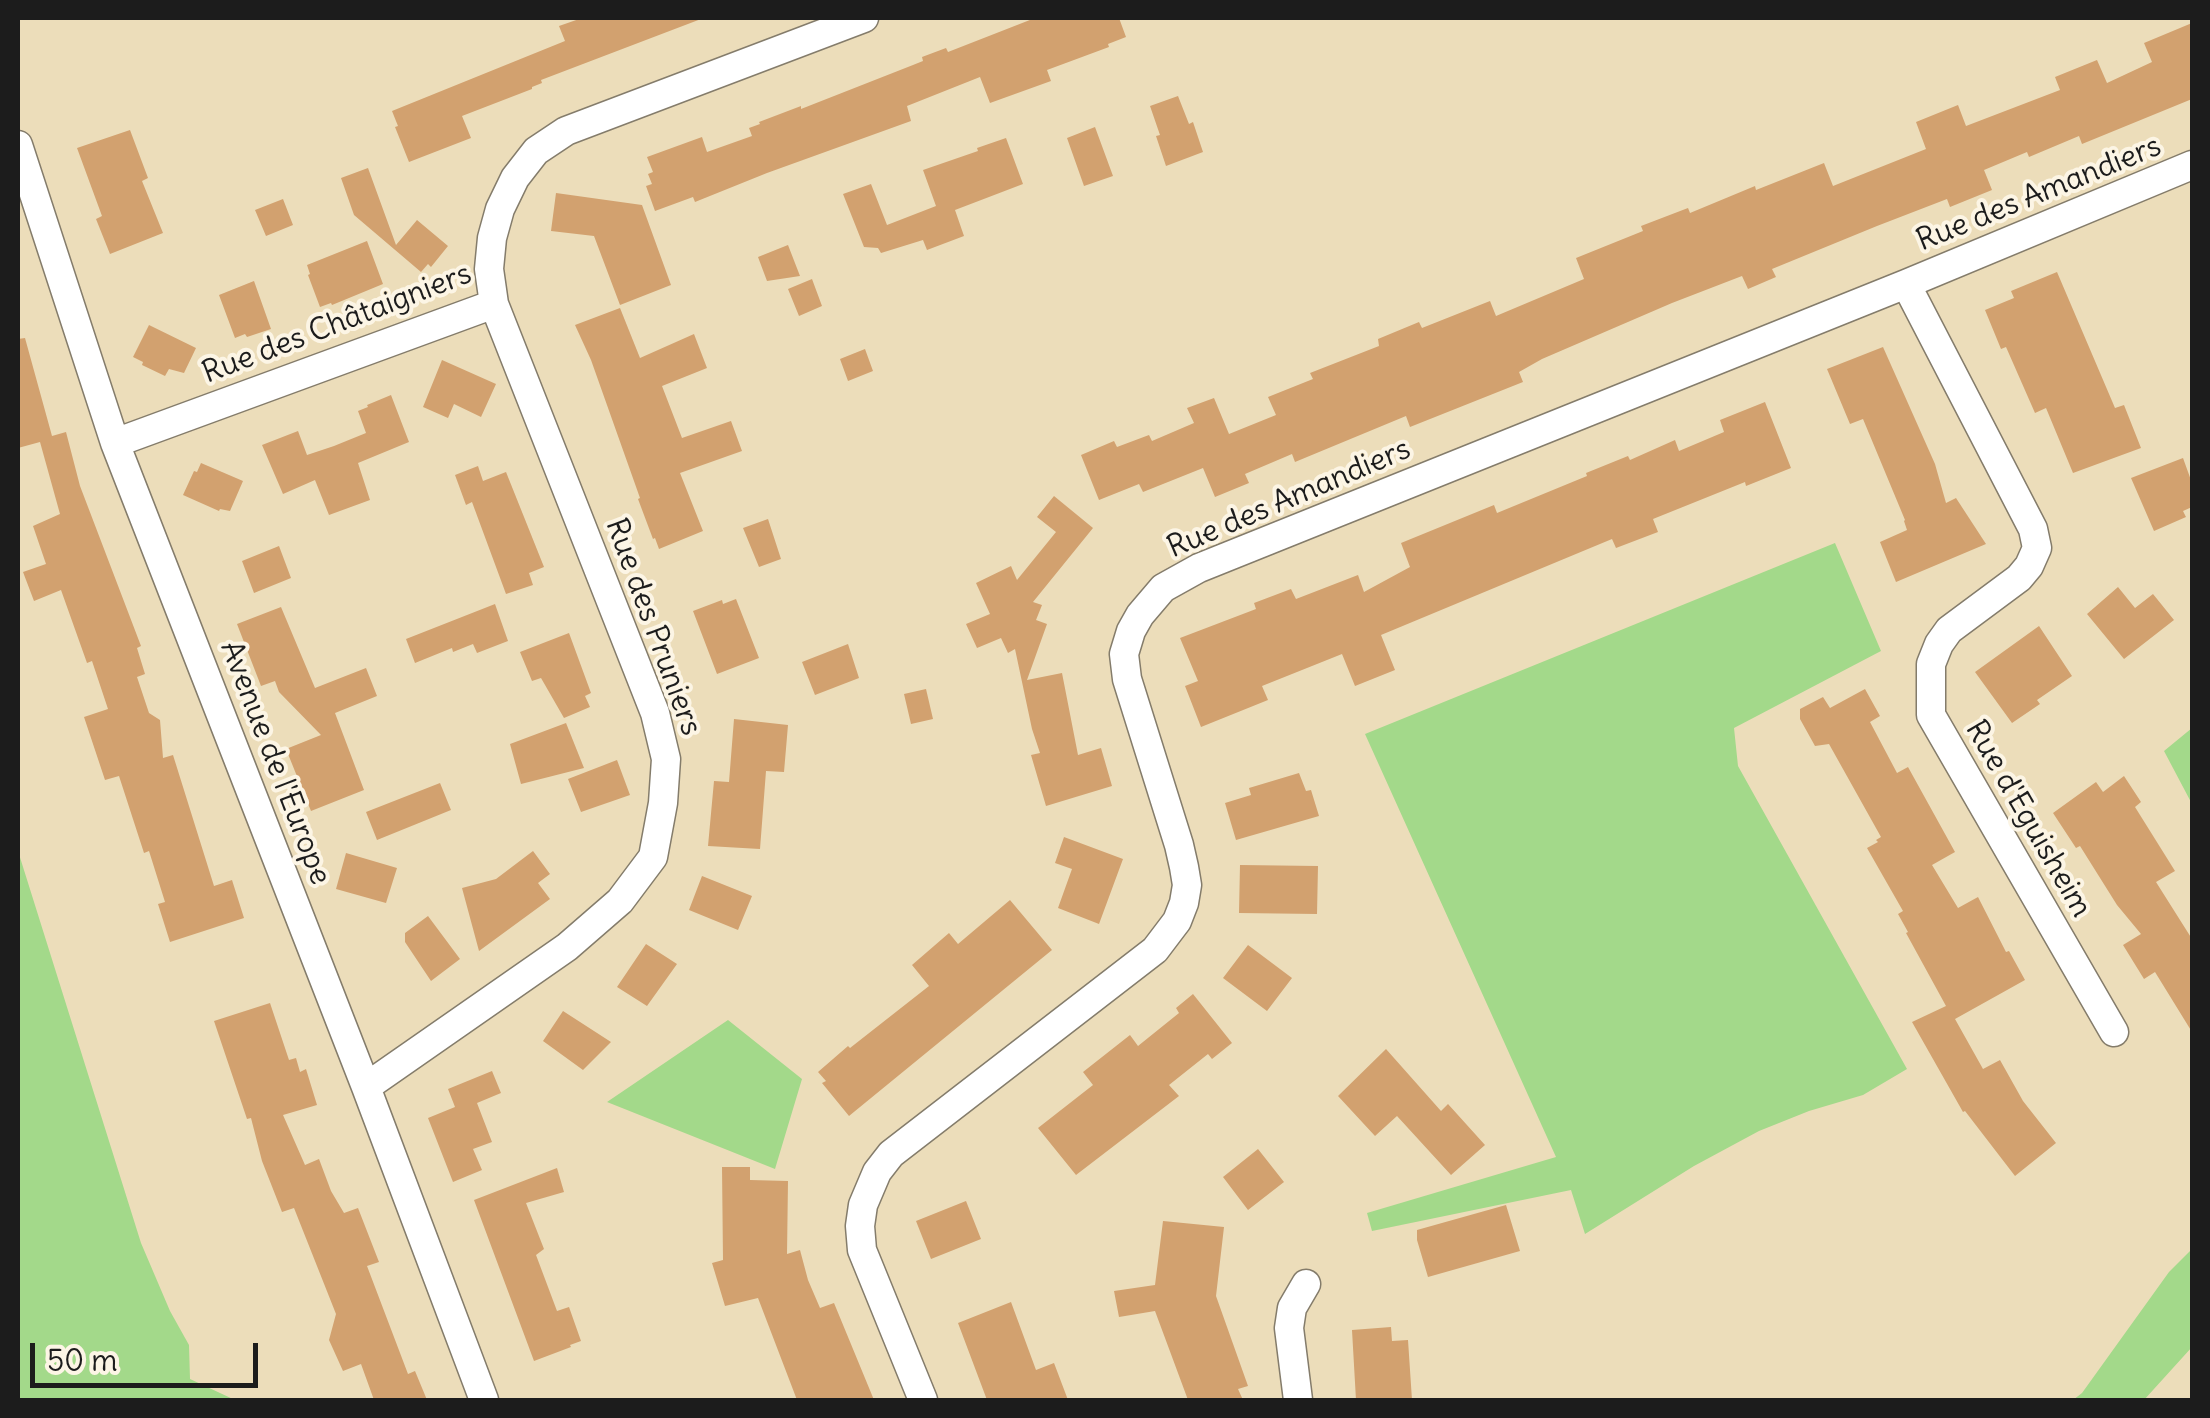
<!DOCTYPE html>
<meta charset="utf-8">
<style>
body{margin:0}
#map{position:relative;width:2210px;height:1418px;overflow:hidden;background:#ecddba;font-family:Delius,sans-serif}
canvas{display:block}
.frame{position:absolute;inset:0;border:20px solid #1c1c1c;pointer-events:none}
.scale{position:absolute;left:30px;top:1343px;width:228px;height:45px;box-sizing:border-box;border:5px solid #1c1c1c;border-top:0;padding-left:12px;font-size:30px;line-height:35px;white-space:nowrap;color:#1c1c1c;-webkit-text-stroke:8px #fcf5e5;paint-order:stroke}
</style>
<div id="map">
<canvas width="2210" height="1418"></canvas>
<div class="frame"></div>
<div class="scale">50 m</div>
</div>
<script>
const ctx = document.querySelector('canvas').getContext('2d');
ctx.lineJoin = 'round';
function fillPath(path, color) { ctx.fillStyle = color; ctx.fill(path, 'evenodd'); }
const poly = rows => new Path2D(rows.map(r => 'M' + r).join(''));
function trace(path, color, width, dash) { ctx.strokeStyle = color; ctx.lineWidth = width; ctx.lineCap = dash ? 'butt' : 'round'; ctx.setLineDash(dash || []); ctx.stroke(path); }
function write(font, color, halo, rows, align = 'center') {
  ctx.font = font + ' Delius,sans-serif'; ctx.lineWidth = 8; ctx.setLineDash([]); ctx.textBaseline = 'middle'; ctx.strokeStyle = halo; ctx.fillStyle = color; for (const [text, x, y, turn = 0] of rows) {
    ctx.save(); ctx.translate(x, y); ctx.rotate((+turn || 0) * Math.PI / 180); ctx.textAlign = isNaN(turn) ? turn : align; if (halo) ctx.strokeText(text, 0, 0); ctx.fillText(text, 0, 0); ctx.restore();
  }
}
fillPath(poly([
 [1835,543,1881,651,1734,728,1738,766,1907,1069,1863,1095,1809,1111,1759,1131,1694,1166,1585,1234,1571,1190,1372,1231,1367,1213,1556,1157,1365,734],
 [2192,728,2192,804,2164,751],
 [18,851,141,1243,170,1311,189,1345,190,1379,235,1400,18,1400],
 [728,1020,802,1079,775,1169,607,1102],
 [2192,1249,2192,1347,2144,1400,2073,1400,2082,1393,2169,1272]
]), '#a3d98a');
fillPath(poly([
 [582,18,701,18,701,19,541,80,542,83,532,87,532,89,462,116,471,138,409,162,395,127,398,126,392,111,565,41,559,26],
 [1035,18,1119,18,1126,37,1108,44,1109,47,1047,70,1051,81,990,103,980,77,907,106,911,121,767,173,695,202,693,197,655,211,646,186,652,184,648,174,653,172,647,157,702,137,707,152,752,136,749,128,760,124,759,122,801,106,801,109,913,65,923,61,922,57,946,48,948,52],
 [2192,23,2192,99,2082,144,2079,136,2029,157,2027,152,1984,170,1992,190,1950,207,1947,199,1877,226,1772,269,1776,277,1748,289,1742,276,1672,303,1542,359,1519,372,1523,382,1410,427,1406,416,1295,462,1292,454,1245,474,1249,483,1215,497,1203,468,1143,492,1139,484,1099,500,1081,455,1114,441,1117,447,1149,435,1152,441,1194,423,1187,408,1214,398,1229,434,1276,415,1268,397,1313,379,1310,373,1379,346,1378,339,1419,322,1422,328,1490,301,1496,316,1584,279,1576,258,1643,231,1641,226,1688,208,1690,213,1755,186,1756,190,1824,163,1833,186,1926,149,1916,122,1958,105,1966,126,2060,90,2055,77,2097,60,2107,83,2152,62,2144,43],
 [1178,96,1189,124,1193,122,1203,152,1166,166,1156,136,1160,135,1150,106],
 [1095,127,1113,176,1084,186,1067,138],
 [130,130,148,178,142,181,163,233,110,254,96,219,102,216,77,148],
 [1006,138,1023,184,955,210,964,236,927,250,923,240,881,253,878,248,864,247,843,194,871,184,887,225,936,206,923,170,978,151,977,148],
 [368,168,396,245,417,220,448,246,431,267,428,264,421,272,354,215,341,178],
 [556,193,642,205,671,285,620,305,594,236,551,231],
 [283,199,293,225,266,236,255,210],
 [367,241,383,284,332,305,331,303,320,307,308,275,310,274,307,265],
 [788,245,800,276,767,281,758,257],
 [2057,272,2115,408,2124,405,2141,448,2073,473,2046,408,2035,413,2006,347,2001,349,1985,310,2014,298,2011,291],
 [812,279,822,306,799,316,788,289],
 [254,281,271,329,247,337,245,334,235,338,219,295],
 [620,308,640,358,694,334,707,368,662,386,682,438,731,421,742,451,680,473,703,531,659,549,655,538,653,539,638,499,640,498,591,360,575,325],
 [149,325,196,348,184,373,169,369,165,376,142,365,143,362,133,357],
 [25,338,52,436,66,432,80,486,141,646,137,648,145,674,137,677,149,713,160,720,163,758,173,755,214,886,232,880,244,918,170,942,158,904,165,902,149,851,144,853,119,776,105,780,84,717,108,709,92,661,87,663,61,590,34,601,23,572,46,564,33,526,60,514,40,442,18,448,18,339],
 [1883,347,1935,464,1946,503,1956,498,1986,544,1896,582,1880,542,1907,530,1904,521,1905,520,1863,419,1850,424,1827,369],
 [865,349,873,371,848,381,840,359],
 [442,360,496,384,481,417,454,404,448,418,423,407],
 [391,395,409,442,358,463,370,500,329,515,315,480,283,494,262,445,298,431,307,455,334,446,366,433,358,411,368,407,367,405],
 [1765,402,1791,468,1746,486,1745,482,1653,519,1658,532,1616,548,1612,539,1381,635,1395,670,1355,686,1342,654,1262,686,1268,700,1201,727,1185,686,1198,681,1180,638,1256,609,1254,603,1291,589,1296,599,1358,575,1364,592,1410,567,1401,543,1494,505,1497,513,1587,476,1586,473,1628,456,1630,460,1675,440,1679,451,1724,432,1720,420],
 [2183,458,2192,483,2192,507,2183,511,2186,517,2154,531,2131,478],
 [201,463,243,481,230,511,220,509,219,511,183,495,194,471,197,472],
 [478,466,483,481,506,472,544,567,529,573,533,585,506,594,472,502,466,505,455,475],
 [1054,496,1093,528,1033,602,1042,605,1036,620,1047,624,1027,680,1062,673,1078,755,1101,748,1112,786,1046,806,1031,755,1040,753,1032,729,1015,649,1008,653,1001,638,977,648,966,624,990,614,976,583,1011,566,1017,580,1056,532,1037,517],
 [768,519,781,559,759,567,743,528],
 [279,546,291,578,254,593,242,561],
 [2118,587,2135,608,2153,594,2174,620,2124,659,2087,614],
 [736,599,759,658,717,674,693,611,722,600,723,604],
 [495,604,508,641,477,653,473,644,453,652,452,648,415,663,406,639],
 [281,607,315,688,366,668,377,696,335,713,364,790,311,811,286,749,321,735,279,692,275,681,261,686,237,624],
 [2039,626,2072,676,2037,700,2040,704,2012,723,1975,672],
 [569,633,591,693,585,696,590,707,564,718,541,678,532,681,520,652],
 [848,644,859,678,815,695,802,662],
 [926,689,933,719,911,724,904,694],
 [1865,689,1880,716,1870,722,1897,773,1908,767,1955,852,1932,865,1958,908,1978,897,2006,952,2009,951,2025,980,1955,1019,1983,1069,2000,1060,2023,1101,2056,1143,2015,1176,1965,1111,1963,1112,1912,1022,1946,1006,1906,933,1908,932,1898,914,1903,911,1867,848,1878,842,1876,840,1881,837,1829,744,1815,746,1800,719,1800,709,1823,697,1830,708],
 [734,719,788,725,784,772,766,771,760,849,708,846,714,781,729,782],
 [566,723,584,768,521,784,510,744],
 [617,760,630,795,581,812,568,779],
 [1299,773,1306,791,1311,790,1319,816,1236,840,1225,803,1251,795,1249,788],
 [2124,776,2141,802,2135,807,2175,871,2156,882,2192,939,2192,1032,2155,972,2144,979,2123,945,2141,934,2117,905,2080,846,2076,848,2053,813,2096,782,2103,792],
 [440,783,451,810,377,840,366,812],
 [1064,837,1123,859,1099,924,1058,908,1072,869,1055,863],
 [533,851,550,874,538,883,550,899,479,951,462,888,496,879],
 [346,853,397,868,386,903,336,889],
 [1240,865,1318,866,1317,914,1239,913],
 [702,876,752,896,738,930,689,910],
 [1010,900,1052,950,849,1116,822,1083,826,1081,818,1072,848,1046,850,1048,929,986,912,965,949,933,958,944],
 [428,916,460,959,431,981,405,942,405,933],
 [646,944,677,964,647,1006,617,987],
 [1248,945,1292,978,1267,1011,1223,978],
 [1193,994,1232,1043,1212,1059,1208,1054,1169,1085,1179,1096,1076,1175,1038,1128,1093,1085,1083,1072,1130,1035,1138,1046,1179,1013,1176,1008],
 [270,1003,289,1060,296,1058,300,1072,306,1069,317,1105,283,1115,305,1165,319,1159,331,1191,344,1213,358,1208,379,1262,367,1266,408,1374,415,1371,427,1400,374,1400,361,1364,343,1371,329,1340,336,1314,294,1208,282,1212,262,1161,251,1118,247,1119,214,1021],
 [563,1011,611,1042,583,1070,543,1041],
 [1386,1049,1441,1111,1448,1104,1485,1145,1451,1175,1397,1116,1375,1136,1338,1096],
 [492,1071,501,1093,477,1103,492,1142,473,1149,482,1170,453,1182,428,1118,455,1107,448,1089],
 [1258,1149,1284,1182,1248,1210,1223,1177],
 [722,1167,750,1167,750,1180,788,1181,787,1254,800,1250,808,1280,820,1308,834,1303,874,1400,797,1400,758,1298,725,1306,712,1263,723,1260],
 [557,1168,564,1192,526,1203,544,1249,536,1255,557,1311,569,1307,581,1341,570,1345,571,1347,534,1361,474,1200],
 [966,1201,981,1239,931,1259,916,1221],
 [1506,1205,1520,1251,1428,1277,1417,1240,1417,1230],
 [1163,1221,1224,1227,1216,1296,1248,1386,1238,1389,1243,1400,1188,1400,1155,1311,1119,1317,1114,1291,1155,1285],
 [1011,1302,1036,1370,1054,1363,1068,1400,987,1400,958,1323],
 [1391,1327,1392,1341,1408,1340,1412,1400,1356,1400,1352,1330]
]), '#d2a16f');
const minor = poly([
 [18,145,115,443,366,1087,484,1400],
 [1906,284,2033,529,2037,548,2029,566,2019,578,1949,630,1939,644,1931,664,1931,715,2114,1032],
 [115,443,494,304],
 [366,1087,567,947,620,901,653,857,663,803,666,759,655,713,494,304,489,269,492,238,500,209,515,178,536,151,566,131,864,18],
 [923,1400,862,1250,860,1226,863,1205,877,1172,891,1154,1155,950,1177,921,1184,903,1187,885,1184,867,1179,845,1127,679,1124,654,1131,631,1140,615,1163,588,1199,568,1906,284,2192,165],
 [1298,1400,1289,1328,1292,1308,1306,1284]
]);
trace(minor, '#847c6b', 31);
trace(minor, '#fff', 28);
write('30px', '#1c1c1c', '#fcf5e5', [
 ["Rue des Amandiers",2039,194,-22],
 ["Rue des Châtaigniers",337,324,-21],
 ["Rue des Amandiers",1289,499,-23],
 ["Rue des Pruniers",653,627,70],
 ["Avenue de l'Europe",275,763,69],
 ["Rue d'Eguisheim",2028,819,60]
]);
</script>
